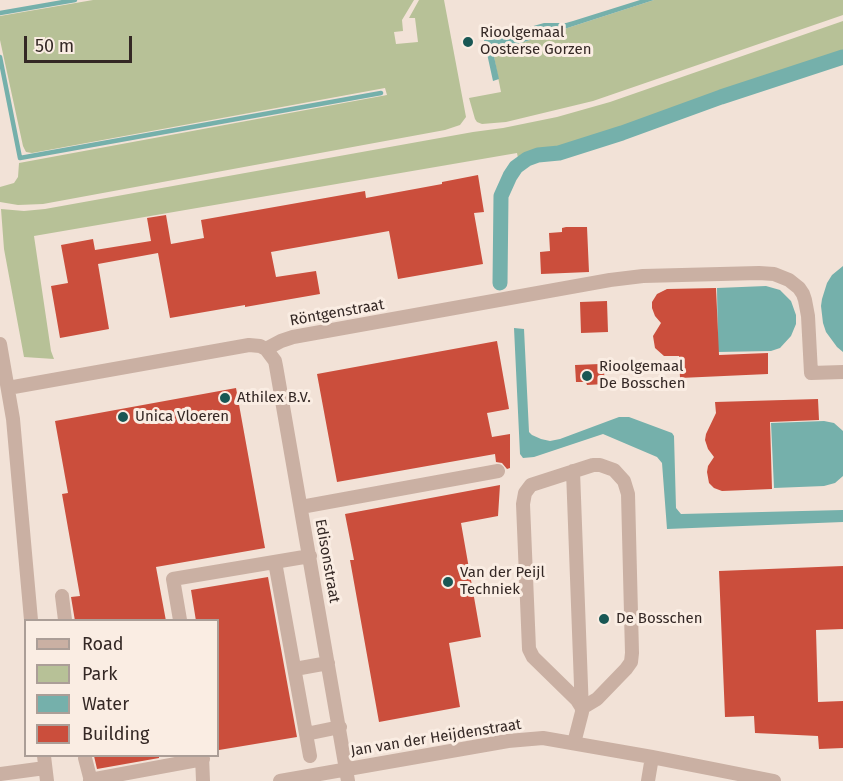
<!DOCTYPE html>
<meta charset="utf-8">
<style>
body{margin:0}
#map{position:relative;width:843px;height:781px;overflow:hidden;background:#f2e2d7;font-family:"Fira Sans",sans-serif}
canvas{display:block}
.legend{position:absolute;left:24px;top:619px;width:195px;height:138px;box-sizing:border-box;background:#faede3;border:2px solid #ab9e97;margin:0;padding:8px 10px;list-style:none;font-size:18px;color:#342825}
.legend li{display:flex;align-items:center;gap:12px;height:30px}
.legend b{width:30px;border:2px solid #ab9e97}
.scale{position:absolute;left:24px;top:36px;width:108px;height:27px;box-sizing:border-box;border:3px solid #342825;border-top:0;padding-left:8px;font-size:18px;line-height:21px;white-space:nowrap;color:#342825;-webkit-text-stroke:4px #faede3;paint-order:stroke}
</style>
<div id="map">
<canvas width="843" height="781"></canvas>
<ul class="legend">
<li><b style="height:8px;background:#cab0a3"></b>Road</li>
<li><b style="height:16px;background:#b7c197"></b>Park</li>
<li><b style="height:16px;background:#75b0ab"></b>Water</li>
<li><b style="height:16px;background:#cb4e3c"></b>Building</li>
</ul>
<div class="scale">50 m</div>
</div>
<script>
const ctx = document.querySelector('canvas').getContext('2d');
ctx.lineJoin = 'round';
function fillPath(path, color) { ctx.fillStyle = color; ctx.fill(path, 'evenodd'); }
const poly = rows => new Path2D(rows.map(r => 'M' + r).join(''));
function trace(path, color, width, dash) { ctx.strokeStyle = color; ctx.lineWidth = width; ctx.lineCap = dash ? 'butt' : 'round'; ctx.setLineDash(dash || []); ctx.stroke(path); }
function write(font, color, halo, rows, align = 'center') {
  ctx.font = font + ' "Fira Sans",sans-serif'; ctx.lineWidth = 6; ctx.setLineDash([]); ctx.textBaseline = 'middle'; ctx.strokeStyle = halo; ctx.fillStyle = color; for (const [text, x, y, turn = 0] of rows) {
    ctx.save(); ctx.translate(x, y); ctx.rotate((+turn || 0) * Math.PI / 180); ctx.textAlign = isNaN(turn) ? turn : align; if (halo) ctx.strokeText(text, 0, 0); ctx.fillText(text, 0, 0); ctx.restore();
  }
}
fillPath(poly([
 [93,0,414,0,402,20,403,31,394,32,396,44,418,42,415,18,409,18,419,0,444,0,466,117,460,125,445,130,43,204,18,205,0,202,0,187,14,183,18,177,19,163,387,95,385,88,32,153,26,152,23,146,0,40,0,16],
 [654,0,843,0,843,15,593,101,506,122,482,124,477,122,475,119,469,98,501,92,493,52],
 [843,21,843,54,713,95,569,144,551,149,538,151,518,158,517,153,34,236,51,351,54,359,24,357,4,249,1,209,24,211,45,209,473,132,503,128,557,117,610,102]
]), '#b7c197');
fillPath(poly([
 [640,0,654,0,493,52,499,79,493,81,484,40,544,23,566,23,573,21],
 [843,266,843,352,837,347,826,332,823,323,821,306,822,299,827,283,832,275],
 [766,286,780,290,791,301,796,315,796,324,791,336,780,348,771,351,718,352,717,288],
 [514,328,524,329,529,432,532,435,541,439,550,441,560,439,619,417,629,417,672,433,674,436,676,508,681,514,843,510,843,522,667,529,662,463,657,457,603,434,534,457,523,458,520,454],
 [824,421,834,423,843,431,843,476,835,483,824,486,774,488,771,423]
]), '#75b0ab');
trace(poly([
 [0,13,75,0],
 [0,57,20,158,381,93]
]), '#75b0ab', 4.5);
trace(poly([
 [500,283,501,196,510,176,516,167,527,159,538,155,559,153,622,133,721,97,843,57]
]), '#75b0ab', 15);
fillPath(poly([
 [478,175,484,212,474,213,483,264,398,279,389,231,271,252,276,277,316,271,320,294,245,307,245,305,170,318,158,253,98,264,109,329,60,338,51,286,68,283,61,245,93,239,95,250,151,241,147,218,166,215,171,244,204,238,201,220,365,191,366,198,442,184,442,182],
 [566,227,587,227,589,272,541,274,540,252,550,251,549,233,562,232,562,228],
 [716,288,719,355,768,353,768,374,680,378,679,356,664,356,655,348,653,336,661,323,655,316,652,308,652,302,657,294,667,289],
 [607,301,608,332,581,333,580,302],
 [497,341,509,409,487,413,492,437,510,434,510,468,507,469,502,463,496,462,495,454,337,482,317,374],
 [600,364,601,371,604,371,605,384,587,385,586,382,576,382,575,365],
 [236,388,265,548,156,567,166,621,75,621,71,597,80,596,62,494,68,493,55,421],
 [818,399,819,420,770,422,772,489,722,491,714,488,709,483,707,472,708,466,714,457,708,449,705,440,706,434,716,413,715,402],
 [500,485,498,516,461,523,481,637,449,643,460,707,379,722,350,560,354,560,345,514],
 [843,566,843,629,816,630,818,702,843,701,843,748,819,749,818,736,755,733,754,716,725,717,719,571],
 [268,577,297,737,219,750,218,741,218,621,196,621,191,590],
 [94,756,159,756,159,758,97,769]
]), '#cb4e3c');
trace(poly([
 [0,344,13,419,31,620],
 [266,349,275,361,276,366,348,781],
 [8,388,249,345,260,346,266,349,281,341,293,337,610,280,643,276,759,273,774,274,789,280,799,288,803,294,805,300,808,316,811,373,843,372],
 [593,465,600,465,614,470,624,481,628,494,632,653,631,662,626,669,597,699,582,708,577,700,533,657,529,649,523,504,525,493,531,485,593,465],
 [573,471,582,712,574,743],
 [301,507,498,471],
 [275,562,310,756],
 [62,596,65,620],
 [180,620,173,579,310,556],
 [295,669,328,663],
 [306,734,340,727],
 [44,756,47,781],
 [202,756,203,781],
 [85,758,91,781],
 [0,774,45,768],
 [90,780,203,759],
 [280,781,508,741,543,738,652,757,774,781],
 [648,781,652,757]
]), '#cab0a3', 14);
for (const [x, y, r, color] of [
 [468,42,6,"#195754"],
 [587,376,6,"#195754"],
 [225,398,6,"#195754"],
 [123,417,6,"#195754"],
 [448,582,6,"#195754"],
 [604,619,6,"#195754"]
]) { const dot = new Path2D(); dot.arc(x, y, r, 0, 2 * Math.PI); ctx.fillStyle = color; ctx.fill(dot); trace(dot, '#faede3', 2); }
write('15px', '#342825', '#faede3', [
 ["Rioolgemaal",480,33],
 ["Oosterse Gorzen",480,50],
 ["Rioolgemaal",599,367],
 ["De Bosschen",599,384],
 ["Athilex B.V.",237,398],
 ["Unica Vloeren",135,417],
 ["Van der Peijl",460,573],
 ["Techniek",460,590],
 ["De Bosschen",616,619]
], 'left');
write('15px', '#342825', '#faede3', [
 ["Röntgenstraat",337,313,-10],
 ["Edisonstraat",327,561,80],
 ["Jan van der Heijdenstraat",436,738,-9]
]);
</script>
